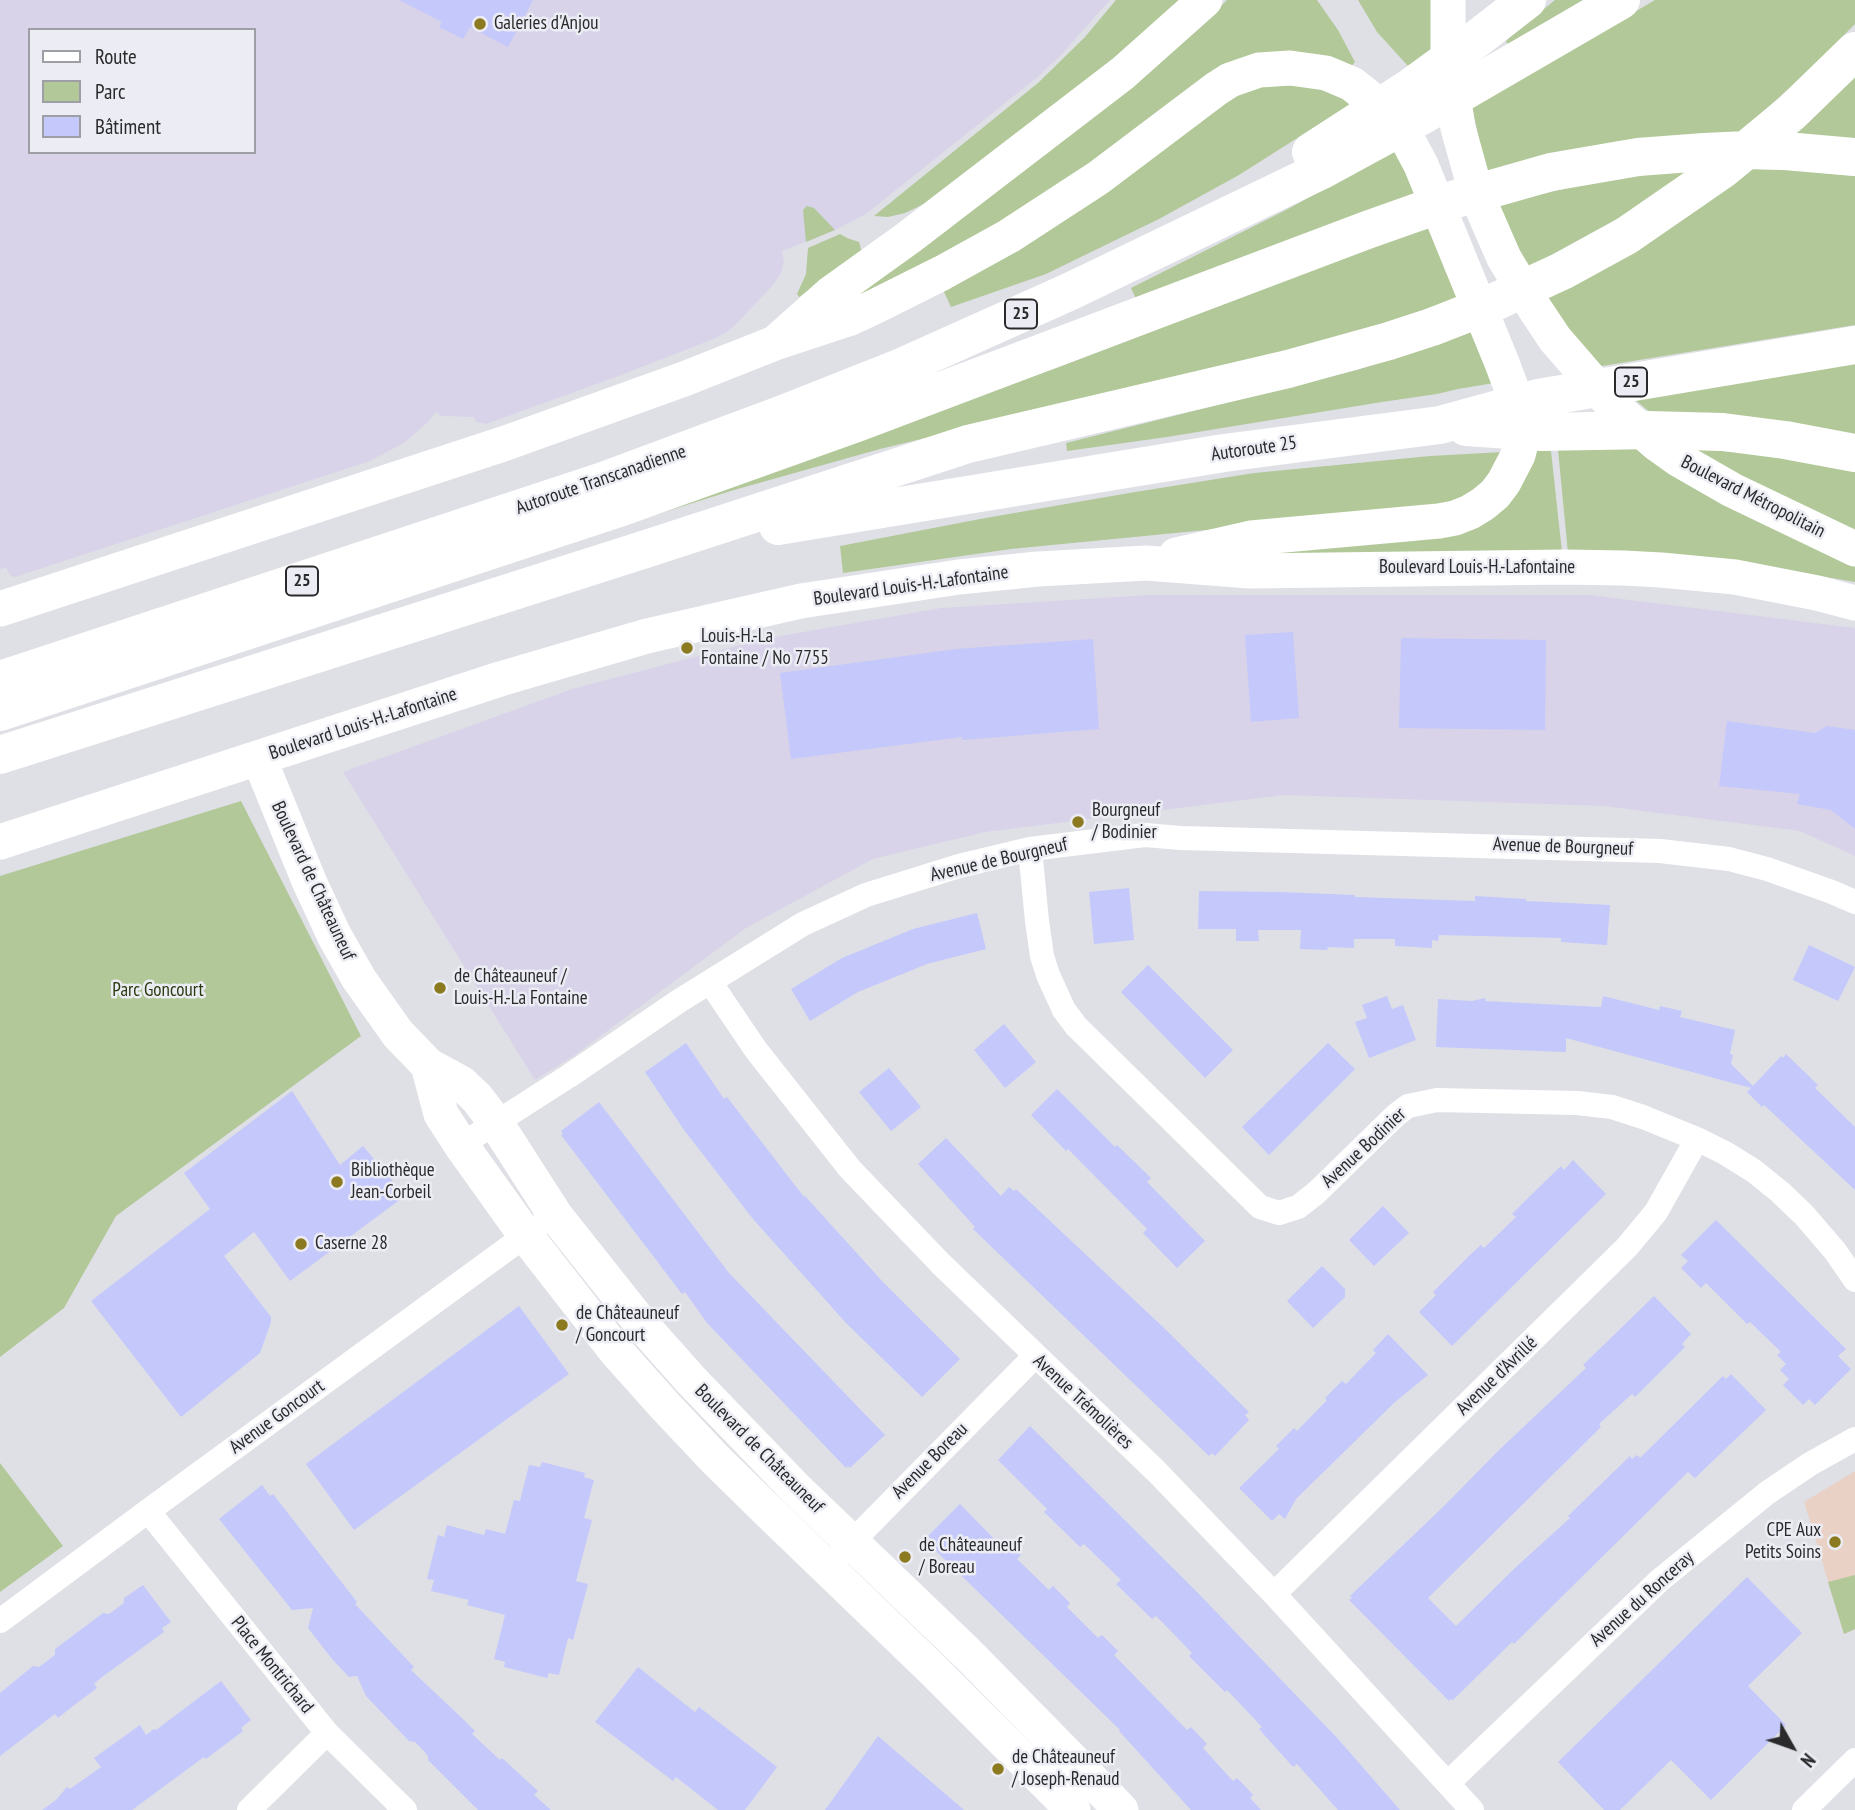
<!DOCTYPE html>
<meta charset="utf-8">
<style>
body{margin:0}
#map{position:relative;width:1855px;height:1810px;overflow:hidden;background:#dfe0e6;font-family:"PT Sans Narrow",sans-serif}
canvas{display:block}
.legend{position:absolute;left:28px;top:28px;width:228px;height:126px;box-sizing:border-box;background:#ecedf4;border:2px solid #9e9fa4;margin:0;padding:9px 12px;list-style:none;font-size:21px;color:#2a2a2c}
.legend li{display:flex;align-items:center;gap:14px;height:35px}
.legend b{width:35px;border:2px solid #9e9fa4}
.north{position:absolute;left:1757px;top:1712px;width:70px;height:70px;-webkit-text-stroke:5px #ecedf4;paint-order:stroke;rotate:130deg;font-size:19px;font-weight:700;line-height:28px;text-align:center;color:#2a2a2c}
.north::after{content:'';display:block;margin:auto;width:24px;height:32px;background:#2a2a2c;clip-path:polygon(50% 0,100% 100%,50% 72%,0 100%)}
</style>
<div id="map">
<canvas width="1855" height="1810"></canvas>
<ul class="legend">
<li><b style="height:9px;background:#fff"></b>Route</li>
<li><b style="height:19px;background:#b2c899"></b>Parc</li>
<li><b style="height:19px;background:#c4c8fb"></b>Bâtiment</li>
</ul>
<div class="north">N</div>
</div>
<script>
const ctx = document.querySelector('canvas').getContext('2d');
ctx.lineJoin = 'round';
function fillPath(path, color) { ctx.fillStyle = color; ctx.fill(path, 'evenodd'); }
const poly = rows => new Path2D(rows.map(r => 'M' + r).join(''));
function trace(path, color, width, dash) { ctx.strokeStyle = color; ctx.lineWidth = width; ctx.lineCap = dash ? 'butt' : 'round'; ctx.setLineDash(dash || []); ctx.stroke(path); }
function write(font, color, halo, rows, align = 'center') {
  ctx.font = font + ' "PT Sans Narrow",sans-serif'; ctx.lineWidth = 5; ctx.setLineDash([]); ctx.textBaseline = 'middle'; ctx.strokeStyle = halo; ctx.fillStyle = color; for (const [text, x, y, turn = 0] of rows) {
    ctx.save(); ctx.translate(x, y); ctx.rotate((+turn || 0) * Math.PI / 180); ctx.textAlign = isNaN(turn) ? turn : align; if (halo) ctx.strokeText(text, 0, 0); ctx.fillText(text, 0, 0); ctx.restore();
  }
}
fillPath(poly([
 [0,0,1110,0,1059,57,1034,80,866,214,835,230,782,251,784,262,781,273,773,285,738,322,727,332,716,338,624,374,486,424,476,422,474,417,441,416,436,412,428,422,404,443,370,461,15,577,11,576,6,568,1,569,0,567],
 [30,30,254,30,254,152,30,152],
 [1149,595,1590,595,1855,628,1855,856,1800,831,1603,806,1284,795,985,832,873,859,746,928,575,1055,535,1080,343,772,572,689,763,639,941,608]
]), '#d8d3e9');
fillPath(poly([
 [1855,1471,1855,1629,1844,1634,1804,1502]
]), '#e9d1c6');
fillPath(poly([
 [1116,0,1182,0,1094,75,930,201,905,213,888,217,874,216,1038,83,1085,37],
 [1227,0,1317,0,1338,30,1355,62,1351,67,1306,56,1086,170,993,229,845,304,1201,25],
 [1358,0,1432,0,1432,51,1408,66,1377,32],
 [1555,0,1583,0,1509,44,1507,43,1506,41,1509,38],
 [1655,0,1855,0,1855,24,1801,78,1740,132,1486,171,1472,107],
 [1855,77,1855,139,1794,133],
 [1296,83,1324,88,1354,102,1239,175,1159,219,1046,274,951,307,943,290,1226,100,1264,85],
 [1398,149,1417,193,1136,299,1131,288,1286,210],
 [1752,169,1790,170,1855,176,1855,325,1596,367,1547,299,1651,240,1703,206],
 [1689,170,1626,214,1528,268,1498,204,1603,180],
 [807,206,814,208,835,230,806,242,803,210],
 [1428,226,1459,298,1335,339,880,449,734,490,617,527,1059,367],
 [840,234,847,238,859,242,862,253,799,297,797,294,806,274,808,248],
 [1472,332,1494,383,1458,389,1437,394,1382,402,1167,437,1067,451,1066,443,1357,370],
 [1855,362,1855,436,1651,413,1634,399],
 [1641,449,1855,566,1855,582,1734,561,1568,553,1558,450],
 [1692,449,1751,453,1855,470,1855,532,1751,482],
 [1536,451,1551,451,1562,552,1266,555,1266,548,1422,538],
 [1503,452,1496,468,1474,493,1432,508,1011,549,843,573,840,546,980,519,1129,493,1254,473,1430,456],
 [241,801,361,1036,116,1216,64,1308,0,1357,0,876],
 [0,1463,63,1546,0,1592],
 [1855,1575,1855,1629,1844,1634,1828,1582]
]), '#b2c899');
fillPath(poly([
 [399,0,533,0,508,47,470,27,463,39,439,27,442,22],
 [1293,632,1299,718,1251,722,1245,635],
 [1401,638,1546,640,1545,730,1399,728],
 [1093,639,1099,729,962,740,962,737,791,759,780,673,956,649],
 [1727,721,1815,733,1827,726,1855,730,1855,829,1831,810,1797,804,1800,794,1719,786],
 [1129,888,1134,940,1094,944,1089,892],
 [1199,891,1280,892,1355,895,1355,897,1475,901,1475,896,1526,899,1526,901,1610,905,1607,945,1561,942,1561,938,1439,935,1438,941,1432,940,1432,948,1395,946,1395,939,1354,939,1354,948,1328,947,1327,950,1300,949,1301,930,1258,930,1259,941,1236,941,1236,929,1198,929],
 [977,913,986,949,927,964,858,992,810,1021,791,989,842,958,913,929],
 [1809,945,1855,967,1838,1001,1793,980],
 [1148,965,1233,1050,1205,1078,1121,992],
 [1387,996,1392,1009,1403,1005,1416,1040,1369,1058,1355,1022,1367,1018,1362,1005],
 [1603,996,1659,1010,1660,1006,1682,1011,1680,1017,1735,1030,1730,1054,1733,1055,1731,1064,1753,1086,1781,1056,1783,1058,1786,1054,1818,1085,1815,1088,1855,1127,1855,1190,1764,1105,1762,1107,1747,1092,1751,1088,1566,1038,1566,1052,1436,1047,1438,999,1472,1001,1485,998,1485,1001,1601,1007],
 [1004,1024,1036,1062,1005,1088,974,1050],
 [686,1043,724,1099,727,1097,804,1197,805,1196,883,1282,960,1359,922,1397,846,1323,753,1219,684,1130,645,1072],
 [1328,1043,1355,1069,1269,1155,1242,1127],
 [889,1068,921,1107,891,1131,859,1092],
 [1057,1089,1115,1147,1117,1145,1151,1178,1147,1182,1205,1241,1177,1268,1143,1233,1147,1229,1068,1149,1066,1151,1031,1115],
 [292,1091,340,1165,363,1146,405,1196,290,1281,254,1232,224,1256,271,1317,271,1322,260,1353,181,1417,91,1301,210,1209,184,1173],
 [599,1102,729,1273,885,1435,850,1468,848,1466,846,1468,707,1323,685,1292,682,1294,561,1135,563,1134,561,1131],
 [946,1138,1001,1196,1009,1187,1014,1191,1016,1189,1163,1327,1249,1412,1245,1415,1249,1420,1215,1456,1212,1453,1209,1456,973,1229,975,1227,918,1164],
 [1573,1160,1606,1194,1452,1346,1419,1312,1436,1295,1433,1292,1470,1255,1481,1245,1484,1248,1516,1217,1512,1214,1529,1197,1561,1166,1564,1170],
 [1383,1206,1409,1233,1374,1266,1349,1240],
 [1716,1220,1846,1349,1838,1356,1851,1369,1815,1405,1809,1399,1803,1405,1783,1385,1789,1379,1780,1370,1786,1364,1777,1355,1781,1352,1750,1322,1747,1324,1706,1283,1701,1288,1681,1268,1688,1261,1681,1255],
 [1322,1266,1345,1289,1345,1297,1313,1328,1287,1301],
 [1654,1296,1691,1334,1682,1344,1685,1347,1635,1397,1632,1394,1599,1424,1601,1427,1428,1598,1456,1626,1516,1567,1570,1518,1568,1516,1630,1456,1632,1459,1637,1455,1640,1458,1723,1376,1726,1379,1731,1374,1766,1410,1695,1478,1688,1472,1514,1644,1512,1642,1453,1700,1451,1699,1449,1701,1349,1600,1352,1598,1350,1596,1445,1505,1498,1451,1586,1368,1583,1365],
 [519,1306,569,1374,354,1530,306,1464],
 [1388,1334,1428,1375,1395,1402,1296,1499,1285,1519,1279,1514,1272,1521,1239,1488,1279,1449,1276,1446,1294,1428,1297,1431,1327,1400,1325,1398,1342,1381,1346,1384,1376,1353,1373,1350],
 [1030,1426,1197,1592,1339,1740,1400,1810,1338,1810,1297,1764,1293,1767,1259,1729,1262,1727,1227,1690,1225,1692,1189,1656,1192,1653,1164,1624,1156,1616,1152,1619,1116,1584,1121,1580,1084,1544,1080,1547,1044,1512,1047,1509,998,1460],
 [542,1462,585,1473,584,1477,594,1480,584,1518,592,1520,576,1581,588,1584,573,1640,568,1638,559,1675,549,1673,547,1678,504,1667,505,1662,494,1659,505,1615,467,1605,469,1600,431,1591,434,1580,427,1579,438,1535,444,1537,447,1525,484,1535,486,1529,505,1534,514,1500,520,1501,529,1465,540,1467],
 [262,1485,270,1496,273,1494,357,1602,355,1604,414,1667,411,1670,465,1721,475,1731,472,1734,500,1760,502,1758,538,1791,534,1795,551,1810,478,1810,428,1760,428,1756,422,1749,415,1742,409,1741,366,1696,357,1676,349,1677,332,1659,308,1628,313,1608,292,1610,219,1519],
 [960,1504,998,1543,1003,1538,1021,1555,1017,1559,1049,1590,1053,1586,1070,1603,1067,1607,1098,1638,1102,1635,1118,1651,1114,1655,1187,1730,1191,1727,1207,1744,1203,1748,1233,1781,1237,1778,1246,1787,1253,1795,1250,1798,1261,1810,1191,1810,1119,1731,1120,1730,932,1547,936,1543,928,1536],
 [1747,1577,1802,1633,1748,1686,1786,1725,1711,1800,1671,1760,1620,1810,1604,1810,1558,1762],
 [143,1585,171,1622,162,1628,164,1632,102,1677,94,1684,97,1688,73,1706,58,1718,55,1714,0,1756,0,1693,33,1666,39,1667,55,1655,55,1649,103,1613,109,1614,124,1603,124,1598],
 [638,1667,695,1712,699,1707,777,1767,745,1810,718,1810,676,1777,673,1781,595,1722],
 [221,1681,251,1720,241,1728,243,1731,206,1759,204,1757,132,1810,42,1810,56,1800,67,1787,70,1789,101,1767,94,1758,140,1725,146,1735,154,1729,156,1730],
 [878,1736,964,1810,825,1810]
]), '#c4c8fb');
trace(poly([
 [1030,849,1037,921,1042,956,1048,975,1064,1010,1076,1026,1260,1207,1279,1213,1298,1207,1316,1193,1396,1115,1408,1106,1437,1100,1577,1103,1612,1107,1643,1117,1697,1139,1725,1153,1754,1171,1780,1192,1804,1215,1835,1251,1855,1280],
 [710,982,756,1050,850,1169,941,1264,1157,1472,1274,1594,1472,1810],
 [461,1145,569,1076,679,1001,803,924,866,895,959,866,1030,849,1145,835,1181,838,1660,851,1729,859,1767,869,1832,892,1855,902],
 [148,1511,327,1733,405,1810],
 [842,1552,1035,1356],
 [1274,1594,1627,1247,1656,1212,1697,1139],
 [0,1621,148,1511,537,1227],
 [1448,1783,1660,1580,1767,1493,1810,1464,1855,1439],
 [249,1810,327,1733],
 [1804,1810,1855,1760]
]), '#fff', 24);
trace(poly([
 [1448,0,1448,57,1452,88,1458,128,1477,196,1504,258,1535,309,1555,339,1613,406,1657,444,1678,459,1732,490,1855,549],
 [775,343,848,319,874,307,942,273,1009,236,1098,178,1216,89,1230,80,1259,70,1290,68,1326,73,1352,84,1397,120,1421,165,1502,363,1520,411,1522,439,1518,455,1504,482,1495,494,1483,504,1470,512,1455,518,1439,521,1251,538,1176,555],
 [0,609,506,443,684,379,775,343,830,294,908,238,1123,73,1205,0],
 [259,758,309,881,334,935,359,979,398,1034,428,1065,461,1083,477,1098,496,1123,555,1215,643,1326,691,1380,796,1489,969,1655,1121,1810],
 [0,842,500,679,647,636,801,601,959,577,1038,569,1146,563,1250,571,1565,567,1624,568,1661,570,1735,577,1817,593,1855,603],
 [428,1065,441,1114,461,1145,526,1236,615,1350,665,1406,714,1458,770,1513,933,1670,1073,1810]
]), '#fff', 35);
trace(poly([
 [1311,152,1408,89,1474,41,1527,0],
 [1466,427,1539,432,1648,430,1723,432,1785,440,1855,453],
 [778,526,1224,453,1440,425,1538,398,1855,345],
 [0,680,603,481,783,414,897,369,1071,291,1320,171,1423,115,1621,0],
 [0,712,616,509,859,422,1367,230,1449,201,1551,172,1638,157,1704,152,1747,150,1785,151,1855,157],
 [0,755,652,547,968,444,1288,369,1389,341,1432,327,1488,305,1562,271,1626,236,1723,169,1791,113,1855,51]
]), '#fff', 38);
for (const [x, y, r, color] of [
 [480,24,7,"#8b7a1f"],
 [687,648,7,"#8b7a1f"],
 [1078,822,7,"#8b7a1f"],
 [440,988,7,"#8b7a1f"],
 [337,1182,7,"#8b7a1f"],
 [301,1244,7,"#8b7a1f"],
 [562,1325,7,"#8b7a1f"],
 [1835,1542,7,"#8b7a1f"],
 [905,1557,7,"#8b7a1f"],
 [998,1769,7,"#8b7a1f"]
]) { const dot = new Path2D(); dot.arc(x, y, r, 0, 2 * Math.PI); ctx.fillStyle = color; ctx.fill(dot); trace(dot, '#ecedf4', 2.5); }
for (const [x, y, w] of [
 [1021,314,32],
 [1631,382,32],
 [302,581,32]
]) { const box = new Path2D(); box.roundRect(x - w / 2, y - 14.5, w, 29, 5); ctx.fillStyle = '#ecedf4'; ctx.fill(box); trace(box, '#2a2a2c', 2); }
write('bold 18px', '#2a2a2c', null, [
 ["25",1021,314],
 ["25",1631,382],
 ["25",302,581]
]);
write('19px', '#2a2a2c', '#ecedf4', [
 ["Galeries d'Anjou",494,24],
 ["Louis-H.-La",701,637],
 ["Fontaine / No 7755",701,659],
 ["Bourgneuf",1092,811],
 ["/ Bodinier",1092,833],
 ["de Châteauneuf /",454,977],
 ["Louis-H.-La Fontaine",454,999],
 ["Bibliothèque",351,1171],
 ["Jean-Corbeil",351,1193],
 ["Caserne 28",315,1244],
 ["de Châteauneuf",576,1314],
 ["/ Goncourt",576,1336],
 ["CPE Aux",1821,1531,"right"],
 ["Petits Soins",1821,1553,"right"],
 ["de Châteauneuf",919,1546],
 ["/ Boreau",919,1568],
 ["de Châteauneuf",1012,1758],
 ["/ Joseph-Renaud",1012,1780]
], 'left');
write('19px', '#2a2a2c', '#ecedf4', [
 ["Autoroute 25",1254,449,-8],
 ["Autoroute Transcanadienne",601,480,-19],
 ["Boulevard Métropolitain",1753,497,27],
 ["Boulevard Louis-H.-Lafontaine",1477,568],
 ["Boulevard Louis-H.-Lafontaine",911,586,-8],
 ["Boulevard Louis-H.-Lafontaine",363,724,-18],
 ["Avenue de Bourgneuf",1563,847,2],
 ["Avenue de Bourgneuf",999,860,-13],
 ["Boulevard de Châteauneuf",313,881,65],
 ["Avenue Bodinier",1364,1148,-43],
 ["Avenue d'Avrillé",1497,1376,-44],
 ["Avenue Trémolières",1083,1402,43],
 ["Avenue Goncourt",277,1417,-36],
 ["Boulevard de Châteauneuf",759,1449,45],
 ["Avenue Boreau",930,1461,-45],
 ["Avenue du Ronceray",1642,1599,-42],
 ["Place Montrichard",272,1665,51]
]);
write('19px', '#293a0e', '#ecedf4', [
 ["Parc Goncourt",158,991]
]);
</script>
